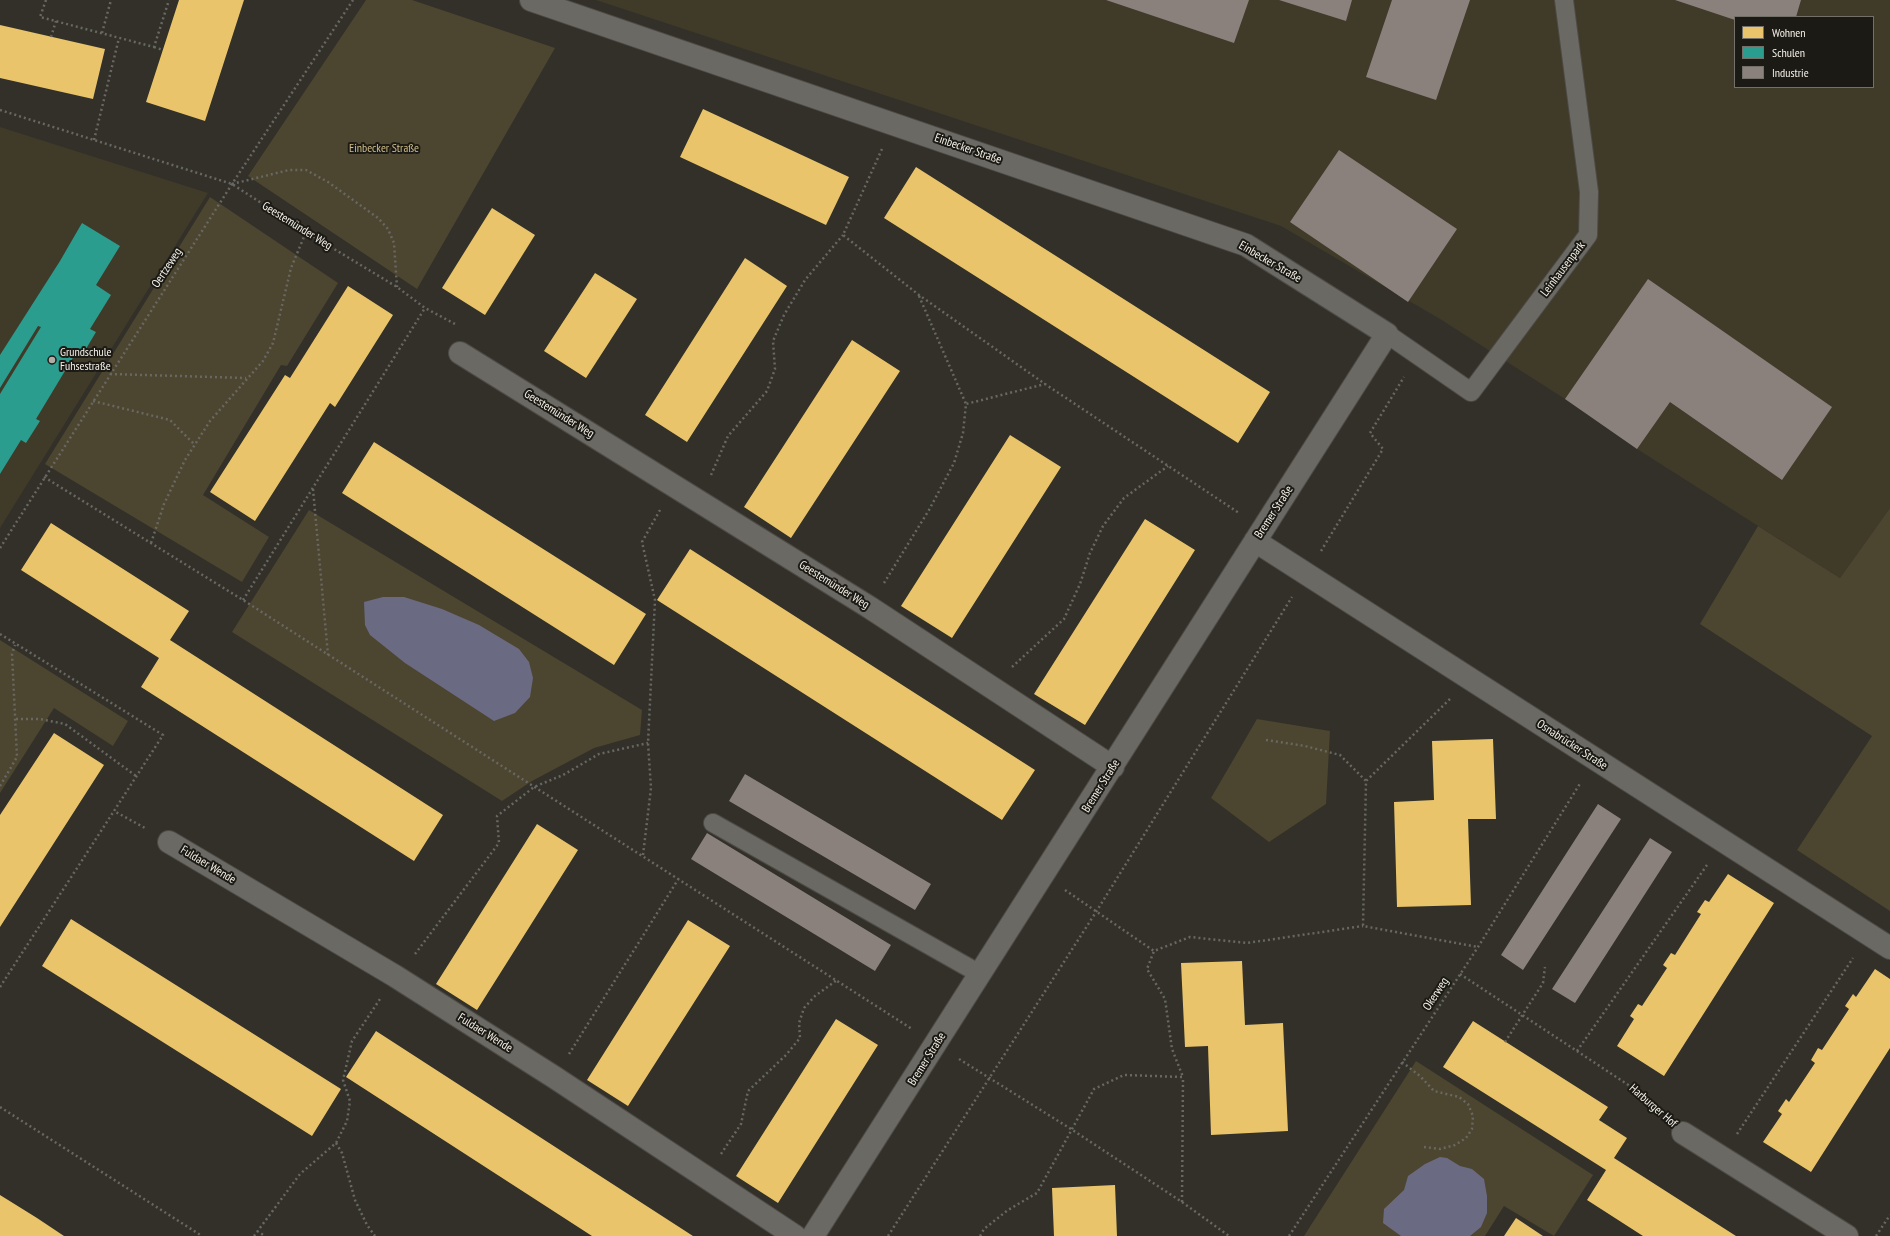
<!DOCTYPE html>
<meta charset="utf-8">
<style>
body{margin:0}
#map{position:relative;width:1890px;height:1236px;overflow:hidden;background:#323029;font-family:"PT Sans Narrow",sans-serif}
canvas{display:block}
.legend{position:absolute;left:1734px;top:16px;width:140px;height:72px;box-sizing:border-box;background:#1c1a14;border:1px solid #727069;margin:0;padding:5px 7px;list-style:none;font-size:12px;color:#f4f1e9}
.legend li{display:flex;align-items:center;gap:8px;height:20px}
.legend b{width:20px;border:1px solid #727069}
</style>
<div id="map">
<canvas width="1890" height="1236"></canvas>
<ul class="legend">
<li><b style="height:11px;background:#e9c46a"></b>Wohnen</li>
<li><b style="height:11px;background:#2a9d8f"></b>Schulen</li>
<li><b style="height:11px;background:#8a817c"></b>Industrie</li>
</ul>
</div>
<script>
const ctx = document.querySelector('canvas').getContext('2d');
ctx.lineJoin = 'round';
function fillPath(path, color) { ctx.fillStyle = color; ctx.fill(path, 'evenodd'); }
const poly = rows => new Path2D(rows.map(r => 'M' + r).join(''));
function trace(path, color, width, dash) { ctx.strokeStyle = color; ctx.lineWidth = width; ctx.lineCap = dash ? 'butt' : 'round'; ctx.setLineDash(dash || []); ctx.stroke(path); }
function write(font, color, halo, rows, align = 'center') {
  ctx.font = font + ' "PT Sans Narrow",sans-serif'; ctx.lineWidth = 4; ctx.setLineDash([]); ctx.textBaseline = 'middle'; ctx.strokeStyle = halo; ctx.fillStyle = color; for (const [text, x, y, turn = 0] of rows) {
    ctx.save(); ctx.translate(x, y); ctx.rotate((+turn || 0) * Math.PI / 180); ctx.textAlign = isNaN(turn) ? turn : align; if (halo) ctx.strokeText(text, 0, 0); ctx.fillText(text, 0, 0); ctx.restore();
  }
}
fillPath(poly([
 [596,0,1890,0,1890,508,1840,578,1637,449,1565,399,1440,319,1281,226],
 [1735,17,1873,17,1873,87,1735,87],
 [0,127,208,193,0,528]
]), '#403a29');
fillPath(poly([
 [366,0,412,0,555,48,417,289,248,176],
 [210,197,338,283,287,366,281,365,203,495,269,537,242,582,45,464],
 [1890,508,1890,911,1797,850,1872,736,1700,624,1758,526,1840,578],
 [309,510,642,710,640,735,594,748,532,781,502,801,232,632],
 [0,640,128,721,113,746,54,708,0,793],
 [1257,719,1330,731,1326,804,1269,842,1211,798],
 [1416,1061,1593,1175,1554,1236,1504,1206,1485,1236,1304,1236]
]), '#4c452f');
fillPath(poly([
 [383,597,404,597,442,609,479,625,519,649,529,662,533,678,530,697,515,713,494,721,405,663,370,635,365,625,364,602],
 [1440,1157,1447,1158,1460,1166,1472,1169,1484,1179,1487,1196,1487,1213,1481,1227,1470,1236,1401,1236,1383,1223,1384,1209,1404,1190,1408,1176,1425,1164]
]), '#6b6a83');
fillPath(poly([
 [179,0,244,0,205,121,146,102],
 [0,25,105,49,93,99,0,78],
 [703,109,849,177,826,225,680,157],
 [916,167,1270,392,1238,443,884,218],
 [492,208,535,235,485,315,442,288],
 [745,258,787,286,687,442,645,415],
 [595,273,637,299,586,378,544,351],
 [348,286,393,315,335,407,330,403,255,521,210,492,285,375,290,378],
 [852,340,900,371,791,538,744,507],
 [1010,435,1061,467,952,638,901,606],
 [374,442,646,614,614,665,342,493],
 [1145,519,1195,550,1085,725,1034,694],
 [51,523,189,611,170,640,443,815,414,861,141,687,159,658,21,570],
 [690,549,1035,770,1002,820,657,600],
 [54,733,104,765,0,927,0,815],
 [1493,739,1496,819,1468,819,1471,905,1397,907,1394,802,1434,800,1432,741],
 [537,824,578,850,477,1010,436,984],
 [1728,874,1774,903,1664,1076,1617,1046,1634,1019,1630,1016,1638,1004,1642,1006,1667,968,1663,965,1671,953,1675,955,1701,914,1697,912,1705,900,1709,902],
 [71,919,341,1089,312,1136,42,966],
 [688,920,730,946,628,1106,587,1080],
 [1242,961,1245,1025,1283,1023,1288,1131,1211,1135,1208,1046,1185,1047,1181,963],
 [1875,969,1890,979,1890,1048,1811,1172,1763,1142,1782,1114,1778,1111,1786,1099,1789,1102,1815,1063,1811,1060,1818,1048,1822,1050,1849,1009,1845,1006,1853,994,1856,997],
 [836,1019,878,1045,778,1203,736,1176],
 [1473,1021,1608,1107,1599,1120,1627,1138,1614,1158,1736,1236,1643,1236,1587,1200,1606,1170,1443,1067],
 [376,1031,546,1141,693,1236,592,1236,346,1077],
 [1115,1185,1117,1236,1054,1236,1052,1188],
 [0,1195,37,1218,64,1236,0,1236],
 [1516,1218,1543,1236,1504,1236]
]), '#e9c46a');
fillPath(poly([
 [82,223,120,246,96,285,111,295,90,329,96,332,83,354,77,351,36,419,40,421,26,443,21,440,0,474,0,394,41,327,38,326,0,388,0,355,60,261]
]), '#2a9d8f');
fillPath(poly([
 [1106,0,1249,0,1234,43],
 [1279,0,1352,0,1346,21],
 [1392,0,1470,0,1436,100,1366,77],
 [1675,0,1801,0,1796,17,1735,17,1735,20],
 [1339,150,1457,229,1408,302,1290,222],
 [1648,279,1832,407,1782,480,1670,402,1637,449,1565,399],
 [745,774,931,884,915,910,729,801],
 [1598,804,1621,819,1523,970,1501,955],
 [707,833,891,945,875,971,691,859],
 [1650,838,1672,852,1575,1003,1552,989]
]), '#8a817c');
const service = poly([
 [1387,334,1471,392,1588,235,1589,192,1564,0],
 [713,823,980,974]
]);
const minor = poly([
 [531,0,1246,245,1387,334,813,1236],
 [460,353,869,607,1113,767],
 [1255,541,1890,948],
 [169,842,395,976,554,1077,795,1236],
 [1683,1133,1847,1236]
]);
trace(service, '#4e4b46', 20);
trace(minor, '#4e4b46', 24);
trace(poly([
 [46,0,40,17,154,47,169,0],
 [102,33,111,0],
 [51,37,56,21],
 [154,47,163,50],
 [0,110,232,184,306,232,397,287,425,308,455,324],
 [94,140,119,38],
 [882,149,843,235,919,295,1045,384,1239,513],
 [232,184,289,170,306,170,328,182,378,218,388,229,394,243,397,287],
 [919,296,966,404],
 [110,374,246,378],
 [93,401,170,420,195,445],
 [711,475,728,436,767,391,775,369,773,341,784,315,805,280,843,235],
 [44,477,243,600,912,1029],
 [313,489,328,655],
 [151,543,164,504,185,460,210,421,263,361,273,343,291,268,306,232],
 [0,548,232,184,353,0],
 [1321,551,1383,449,1370,433,1404,377],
 [884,583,929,510,954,463,963,433,966,404,1045,384],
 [243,600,425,308],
 [0,634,163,735,114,811,145,828],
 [1012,667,1064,619,1080,584,1090,553,1103,526,1124,498,1168,466],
 [1450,699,1366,781,1363,926,1478,947],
 [16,719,40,719,65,724,136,776],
 [1266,740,1305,746,1340,755,1366,781],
 [0,786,17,757,12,654,15,645],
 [643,855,651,788,648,743,655,600,642,542,660,510],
 [1065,890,1154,951],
 [415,954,499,843,497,816,534,787,563,775,599,754,648,743],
 [1460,974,1639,1092,1662,1113],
 [0,987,114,811],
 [1505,1042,1543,983,1545,967],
 [1577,1051,1707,865],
 [569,1054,679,878],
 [959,1059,1071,1129,1182,1202,1229,1236],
 [1402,1062,1420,1076,1434,1091,1459,1097,1468,1104,1473,1116,1472,1129,1466,1138,1455,1145,1440,1149,1424,1147],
 [0,1107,202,1236],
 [1737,1134,1853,958],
 [336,1143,342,1153,355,1200,367,1225,375,1236],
 [721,1154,741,1124,748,1091,786,1055,800,1038,799,1023,804,1008,815,996,837,980],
 [1182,1202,1183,1077],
 [257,1231,265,1236],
 [254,1236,300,1174,336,1143,347,1121,350,1101,343,1080,352,1041,380,999],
 [888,1236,1096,912,1292,597],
 [980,1236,984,1229,1008,1210,1037,1193,1094,1089,1124,1075,1183,1077,1172,1049,1165,999,1147,969,1154,951,1190,937,1247,943,1363,926],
 [1289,1236,1478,947,1581,782],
 [1876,1236,1890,1215]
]), '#686762', 2.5, [2, 3]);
trace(service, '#6b6964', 18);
trace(minor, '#6b6964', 22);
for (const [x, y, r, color] of [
 [52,360,4,"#b0ada6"]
]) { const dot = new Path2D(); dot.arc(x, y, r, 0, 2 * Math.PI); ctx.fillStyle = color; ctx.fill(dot); trace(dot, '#1c1a14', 1.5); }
write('12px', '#cfbe89', '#1c1a14', [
 ["Einbecker Straße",384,149]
]);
write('12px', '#f4f1e9', '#1c1a14', [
 ["Einbecker Straße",968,149,19],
 ["Geestemünder Weg",297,226,32],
 ["Einbecker Straße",1270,262,30],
 ["Oertzeweg",167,268,-57],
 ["Leinhausenpark",1563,269,-53],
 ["Geestemünder Weg",559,414,32],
 ["Bremer Straße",1274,512,-57],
 ["Geestemünder Weg",834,585,32],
 ["Osnabrücker Straße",1572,745,33],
 ["Bremer Straße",1101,786,-58],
 ["Fuldaer Wende",208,865,31],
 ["Okerweg",1436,994,-57],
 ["Fuldaer Wende",485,1033,32],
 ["Bremer Straße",927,1059,-58],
 ["Harburger Hof",1653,1106,41]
]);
write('12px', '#f4f1e9', '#1c1a14', [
 ["Grundschule",60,353],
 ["Fuhsestraße",60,367]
], 'left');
</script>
